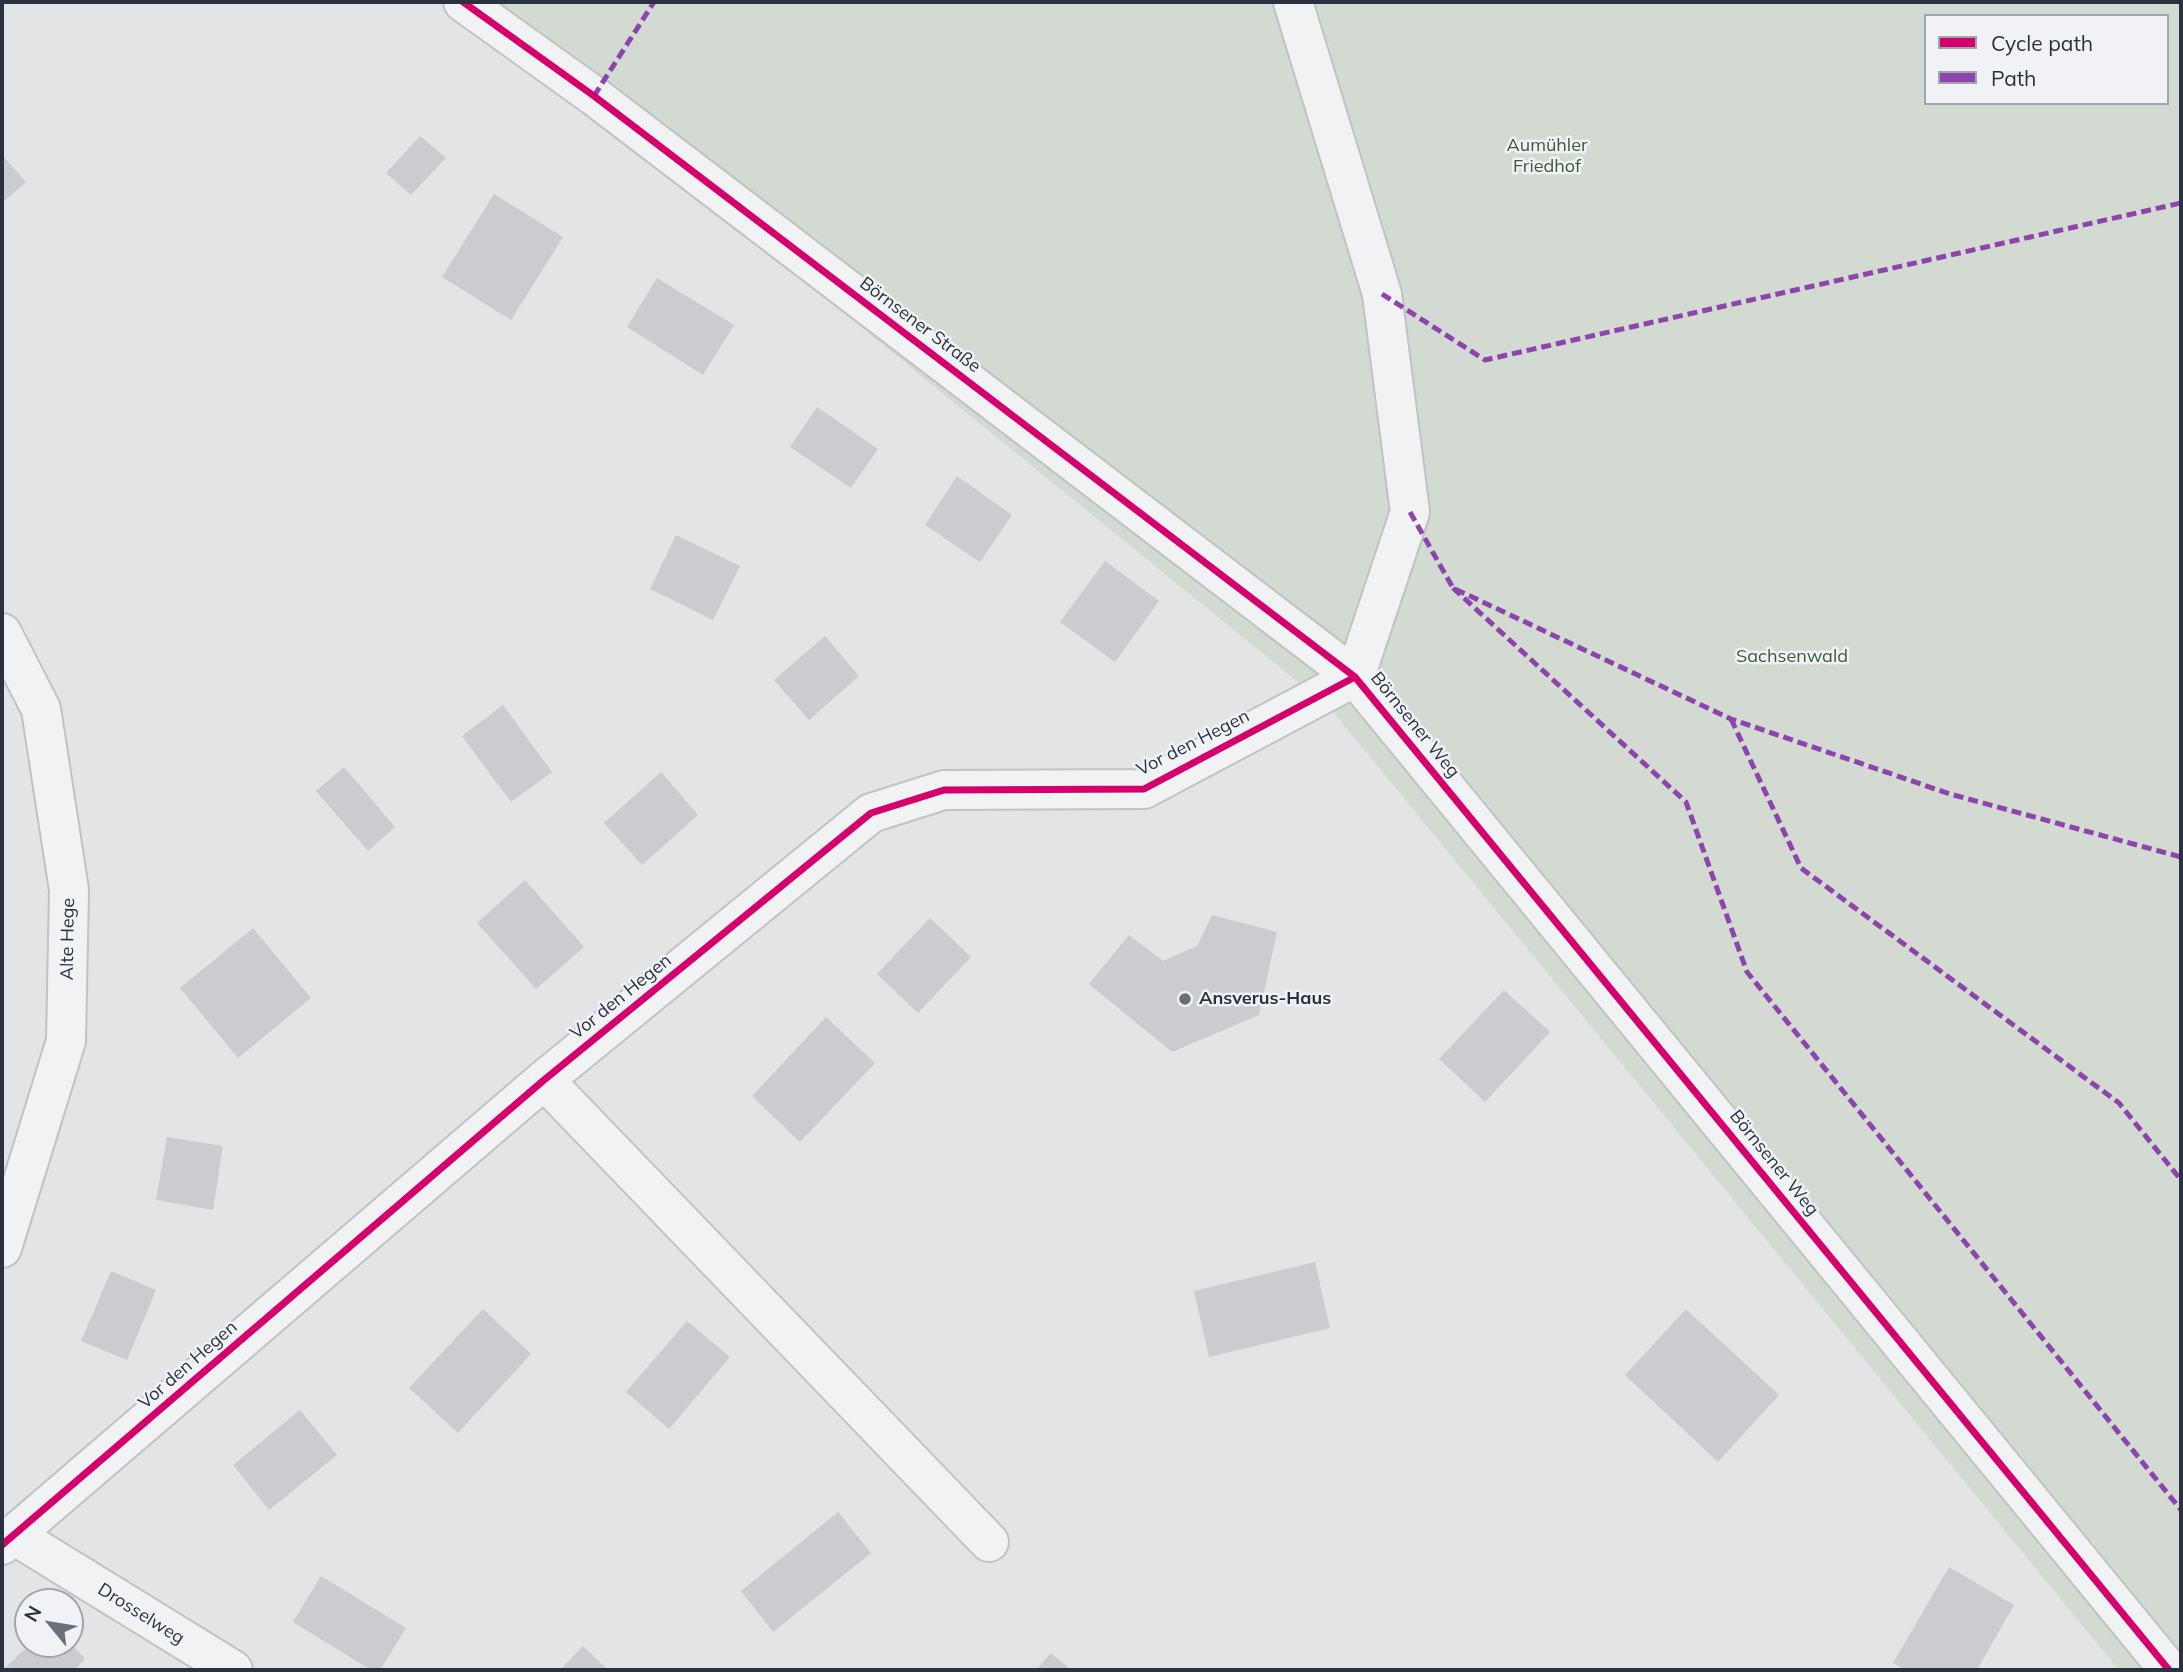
<!DOCTYPE html>
<meta charset="utf-8">
<style>
body{margin:0}
#map{position:relative;width:2183px;height:1672px;overflow:hidden;background:#e2e4e6;font-family:Mulish,sans-serif}
canvas{display:block}
.frame{position:absolute;inset:0;border:4px solid #2a313f;pointer-events:none}
.legend{position:absolute;left:1924px;top:14px;width:245px;height:91px;box-sizing:border-box;background:#f0f2f6;border:2px solid #a1a5ad;margin:0;padding:9px 12px;list-style:none;font-size:21px;color:#2a313f}
.legend li{display:flex;align-items:center;gap:14px;height:35px}
.legend b{width:35px;border:2px solid #a1a5ad}
.north{position:absolute;left:14px;top:1588px;width:70px;height:70px;box-sizing:border-box;background:#f0f2f6;border:2px solid #a1a5ad;border-radius:50%;rotate:300deg;font-size:19px;font-weight:700;line-height:28px;text-align:center;color:#2a313f}
.north::after{content:'';display:block;margin:auto;width:24px;height:32px;background:#6a7079;clip-path:polygon(50% 0,100% 100%,50% 72%,0 100%)}
</style>
<div id="map">
<canvas width="2183" height="1672"></canvas>
<div class="frame"></div>
<ul class="legend">
<li><b style="height:9px;background:#d6006c"></b>Cycle path</li>
<li><b style="height:9px;background:#8e44ad"></b>Path</li>
</ul>
<div class="north">N</div>
</div>
<script>
const ctx = document.querySelector('canvas').getContext('2d');
ctx.lineJoin = 'round';
function fillPath(path, color) { ctx.fillStyle = color; ctx.fill(path, 'evenodd'); }
const poly = rows => new Path2D(rows.map(r => 'M' + r).join(''));
function trace(path, color, width, dash) { ctx.strokeStyle = color; ctx.lineWidth = width; ctx.lineCap = dash ? 'butt' : 'round'; ctx.setLineDash(dash || []); ctx.stroke(path); }
function write(font, color, halo, rows, align = 'center') {
  ctx.font = font + ' Mulish,sans-serif'; ctx.lineWidth = 5; ctx.setLineDash([]); ctx.textBaseline = 'middle'; ctx.strokeStyle = halo; ctx.fillStyle = color; for (const [text, x, y, turn = 0] of rows) {
    ctx.save(); ctx.translate(x, y); ctx.rotate((+turn || 0) * Math.PI / 180); ctx.textAlign = isNaN(turn) ? turn : align; if (halo) ctx.strokeText(text, 0, 0); ctx.fillText(text, 0, 0); ctx.restore();
  }
}
fillPath(poly([
 [445,2,2181,2,2181,1670,2119,1670,1330,708,584,102],
 [1926,16,2167,16,2167,103,1926,103]
]), '#d2dad2');
fillPath(poly([
 [420,136,446,158,411,195,386,173],
 [2,155,26,182,2,203],
 [494,194,563,237,511,320,442,277],
 [657,278,734,325,703,375,627,327],
 [817,407,878,449,851,488,790,447],
 [957,476,1012,515,980,562,925,525],
 [676,535,740,566,713,620,650,589],
 [1105,561,1159,601,1115,662,1060,622],
 [825,636,859,676,809,720,774,680],
 [503,705,552,772,511,802,462,736],
 [344,767,395,827,368,851,316,791],
 [661,772,698,815,642,865,604,823],
 [525,880,584,947,536,989,477,923],
 [1212,915,1277,932,1259,1015,1172,1052,1089,984,1129,935,1163,961,1197,946],
 [930,918,971,957,918,1013,877,974],
 [253,928,311,998,238,1058,180,988],
 [1504,990,1550,1032,1485,1102,1439,1059],
 [826,1017,875,1063,800,1142,752,1096],
 [167,1137,223,1146,213,1210,156,1200],
 [1315,1262,1330,1328,1209,1357,1194,1291],
 [111,1271,156,1290,127,1360,81,1341],
 [483,1309,531,1354,458,1433,409,1388],
 [1686,1309,1779,1395,1718,1462,1625,1375],
 [687,1321,730,1357,669,1429,626,1392],
 [300,1410,337,1455,269,1510,233,1465],
 [838,1512,871,1553,773,1632,741,1591],
 [1949,1567,2014,1605,1977,1670,1906,1670,1893,1663],
 [321,1576,406,1628,380,1670,371,1670,293,1622],
 [30,1644,71,1644,85,1659,74,1670,3,1670],
 [583,1646,608,1670,560,1670],
 [1051,1653,1071,1670,1036,1670]
]), '#cacccf');
const minor = poly([
 [463,2,594,96,1355,677,2169,1670],
 [1293,2,1382,294,1410,512,1355,677],
 [2,633,41,709,69,890,66,1041,2,1248],
 [544,1080,989,1542],
 [14,1535,233,1670],
 [2,1545,544,1080,871,813,944,790,1144,789,1355,677]
]);
trace(minor, '#c0c2c4', 42);
trace(minor, '#f1f2f4', 38);
trace(poly([
 [594,96,654,2],
 [1382,294,1485,360,2181,203],
 [1410,512,1453,588,1731,719,1950,794,2181,857],
 [1453,588,1686,802,1747,972,2181,1510],
 [1731,719,1801,868,2119,1103,2181,1180]
]), '#8e44ad', 5, [10, 5]);
trace(poly([
 [463,2,594,96,1355,677,2169,1670],
 [2,1545,544,1080,871,813,944,790,1144,789,1355,677]
]), '#d6006c', 7);
for (const [x, y, r, color] of [
 [1185,999,7,"#6a7079"]
]) { const dot = new Path2D(); dot.arc(x, y, r, 0, 2 * Math.PI); ctx.fillStyle = color; ctx.fill(dot); trace(dot, '#f0f2f6', 2.5); }
write('18px', '#3d5a38', '#f0f2f6', [
 ["Aumühler",1547,146],
 ["Friedhof",1547,167],
 ["Sachsenwald",1792,657]
]);
write('18px', '#2a313f', '#f0f2f6', [
 ["Börnsener Straße",920,325,37],
 ["Börnsener Weg",1415,725,51],
 ["Vor den Hegen",1193,743,-27],
 ["Alte Hege",68,939,-89],
 ["Vor den Hegen",621,997,-39],
 ["Börnsener Weg",1774,1163,51],
 ["Vor den Hegen",188,1365,-41],
 ["Drosselweg",141,1614,32]
]);
write('bold 18px', '#2a313f', '#f0f2f6', [
 ["Ansverus-Haus",1199,999]
], 'left');
</script>
